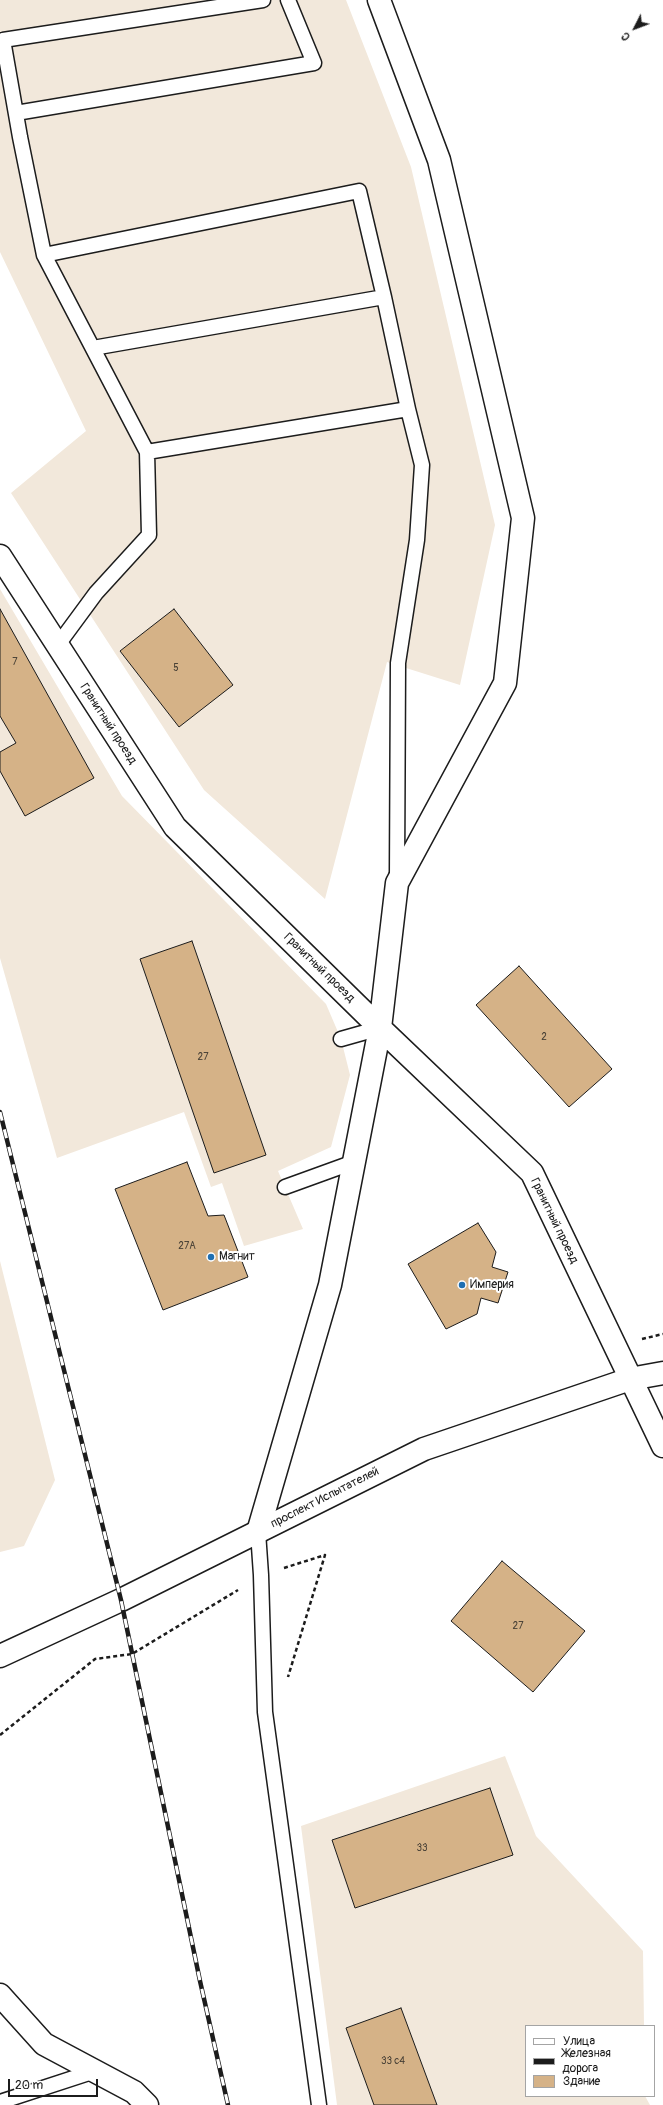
<!DOCTYPE html>
<meta charset="utf-8">
<style>
body{margin:0}
#map{position:relative;width:663px;height:2105px;overflow:hidden;background:#fff;font-family:Pangolin,sans-serif}
canvas{display:block}
.legend{position:absolute;left:525px;top:2025px;width:130px;height:72px;box-sizing:border-box;background:#fff;border:1px solid #a4a4a4;margin:0;padding:5px 7px;list-style:none;font-size:12px;color:#1c1c1c}
.legend li{display:flex;align-items:center;gap:8px;height:20px}
.legend b{width:20px;border:1px solid #a4a4a4}
.north{position:absolute;left:615px;top:8px;width:40px;height:40px;-webkit-text-stroke:3px #fff;paint-order:stroke;rotate:228deg;font-size:11px;font-weight:700;line-height:16px;text-align:center;color:#1c1c1c}
.north::after{content:'';display:block;margin:auto;width:14px;height:18px;background:#1c1c1c;clip-path:polygon(50% 0,100% 100%,50% 72%,0 100%)}
.scale{position:absolute;left:8px;top:2079px;width:90px;height:18px;box-sizing:border-box;border:2px solid #1c1c1c;border-top:0;padding-left:5px;font-size:12px;line-height:14px;white-space:nowrap;color:#1c1c1c;-webkit-text-stroke:3px #fff;paint-order:stroke}
</style>
<div id="map">
<canvas width="663" height="2105"></canvas>
<ul class="legend">
<li><b style="height:5px;background:#fff"></b>Улица</li>
<li><b style="height:5px;background:#1c1c1c"></b>Железная дорога</li>
<li><b style="height:11px;background:#d5b287"></b>Здание</li>
</ul>
<div class="north">С</div>
<div class="scale">20 m</div>
</div>
<script>
const ctx = document.querySelector('canvas').getContext('2d');
ctx.lineJoin = 'round';
function fillPath(path, color) { ctx.fillStyle = color; ctx.fill(path, 'evenodd'); }
const poly = rows => new Path2D(rows.map(r => 'M' + r).join(''));
function trace(path, color, width, dash) { ctx.strokeStyle = color; ctx.lineWidth = width; ctx.lineCap = dash ? 'butt' : 'round'; ctx.setLineDash(dash || []); ctx.stroke(path); }
function write(font, color, halo, rows, align = 'center') {
  ctx.font = font + ' Pangolin,sans-serif'; ctx.lineWidth = 4; ctx.setLineDash([]); ctx.textBaseline = 'middle'; ctx.strokeStyle = halo; ctx.fillStyle = color; for (const [text, x, y, turn = 0] of rows) {
    ctx.save(); ctx.translate(x, y); ctx.rotate((+turn || 0) * Math.PI / 180); ctx.textAlign = isNaN(turn) ? turn : align; if (halo) ctx.strokeText(text, 0, 0); ctx.fillText(text, 0, 0); ctx.restore();
  }
}
fillPath(poly([
 [0,0,346,0,411,167,495,525,460,685,387,662,325,899,204,790,11,493,86,431,0,252],
 [0,589,122,796,326,1004,341,1039,350,1075,331,1147,278,1171,303,1229,244,1246,222,1183,211,1187,184,1112,57,1158,0,958],
 [0,1261,55,1480,24,1546,0,1552],
 [505,1756,536,1836,643,1951,644,2026,526,2026,526,2096,645,2096,650,2105,337,2105,301,1826]
]), '#f2e8db');
const building = poly([
 [0,609,94,778,25,816,0,771,0,752,16,743,0,716,0,609],
 [174,609,233,685,179,727,120,651,174,609],
 [192,941,266,1155,214,1173,140,959,192,941],
 [519,966,612,1069,569,1107,476,1005,519,966],
 [187,1162,208,1216,224,1215,248,1277,163,1310,115,1189,187,1162],
 [478,1223,496,1252,492,1267,508,1272,498,1303,481,1298,477,1314,446,1329,408,1264,478,1223],
 [502,1561,585,1631,533,1692,451,1621,502,1561],
 [490,1788,513,1855,355,1908,332,1840,490,1788],
 [401,2008,437,2105,374,2105,346,2028,401,2008]
]);
fillPath(building, '#d5b287');
trace(building, '#1c1c1c', 1);
const service = poly([
 [16,113,314,63,288,0],
 [44,255,359,191,384,297,93,348],
 [384,297,408,409],
 [147,452,408,409,422,465,417,540,398,663,397,877],
 [57,646,96,593,149,535,147,452,44,255,20,137,3,40,263,0],
 [341,1039,380,1028],
 [285,1187,354,1162],
 [258,1532,261,1575,265,1712,319,2105],
 [0,2102,95,2071]
]);
const minor = poly([
 [0,556,175,827,380,1028,532,1173,663,1446],
 [258,1532,330,1285,380,1028,397,883,505,683,523,518,439,160,379,0],
 [0,1995,44,2044,134,2092,147,2105]
]);
const secondary = poly([
 [0,1656,121,1600,424,1449,630,1379,663,1373]
]);
trace(service, '#1c1c1c', 17);
trace(minor, '#1c1c1c', 25);
trace(secondary, '#1c1c1c', 25);
trace(poly([
 [642,1339,663,1334],
 [284,1568,325,1555,288,1677],
 [0,1735,95,1659,132,1654,238,1590]
]), '#1c1c1c', 2.5, [4, 3]);
trace(service, '#fff', 14);
trace(minor, '#fff', 22);
trace(secondary, '#fff', 22);
const rail = poly([
 [0,1112,121,1600,200,1981,228,2105]
]);
trace(rail, '#1c1c1c', 4.5);
trace(rail, '#fff', 3, [9]);
for (const [x, y, r, color] of [
 [211,1257,4,"#1f6fb2"],
 [462,1285,4,"#1f6fb2"]
]) { const dot = new Path2D(); dot.arc(x, y, r, 0, 2 * Math.PI); ctx.fillStyle = color; ctx.fill(dot); trace(dot, '#fff', 1.5); }
write('10px', '#4a4237', null, [
 ["7",15,662],
 ["5",176,668],
 ["2",544,1037],
 ["27",203,1057],
 ["27А",187,1246],
 ["27",518,1626],
 ["33",422,1848],
 ["33 с4",393,2061]
]);
write('12px', '#1c1c1c', '#fff', [
 ["Гранитный проезд",108,724,57],
 ["Гранитный проезд",319,968,44],
 ["Гранитный проезд",554,1221,64],
 ["проспект Испытателей",325,1498,-27]
]);
write('12px', '#1c1c1c', '#fff', [
 ["Магнит",219,1257],
 ["Империя",470,1285]
], 'left');
</script>
